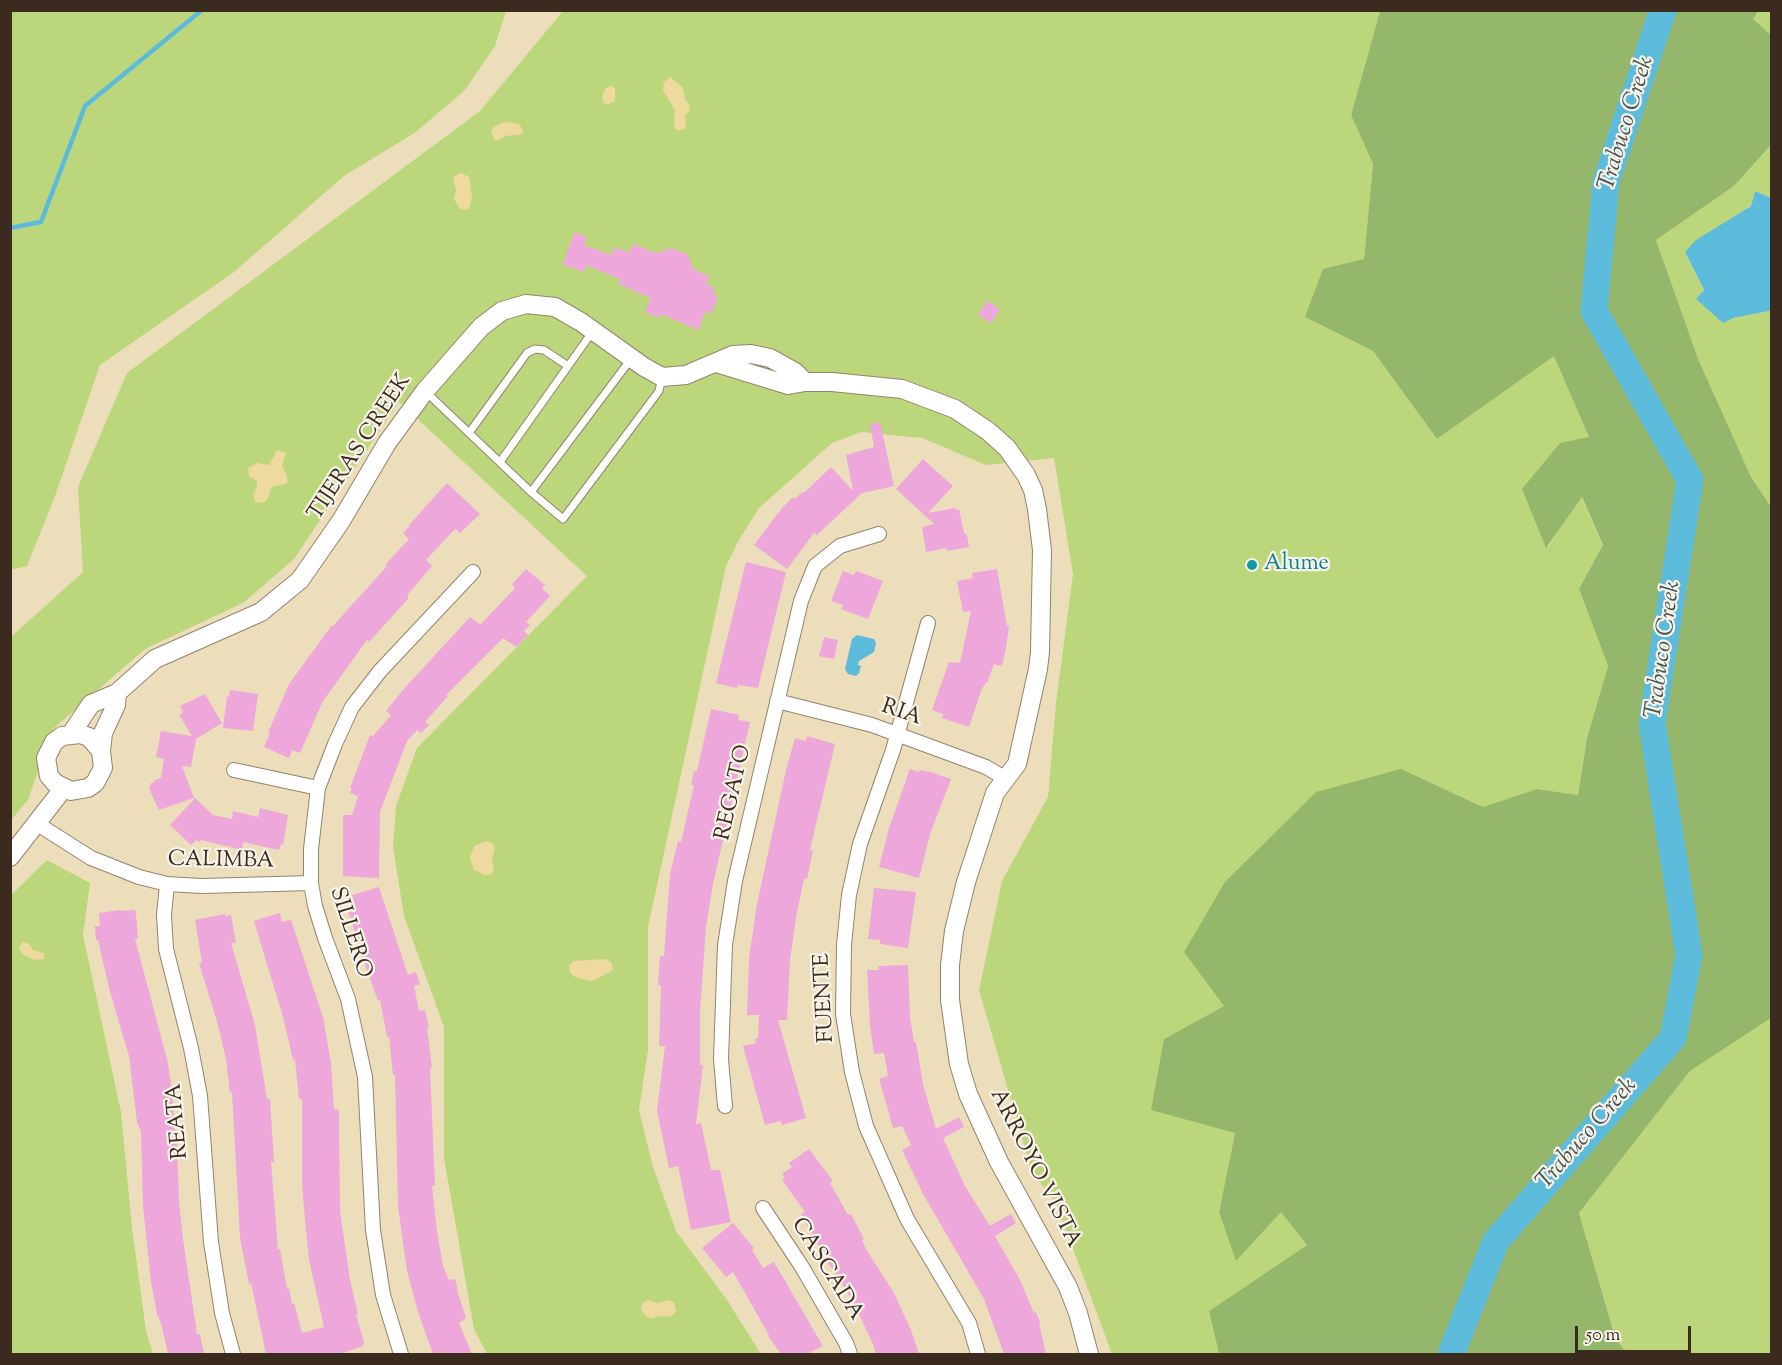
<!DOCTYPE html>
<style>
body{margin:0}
#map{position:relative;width:1782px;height:1365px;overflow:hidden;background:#ecdebb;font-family:"Sorts Mill Goudy",serif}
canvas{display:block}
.frame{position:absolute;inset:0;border:12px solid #3b2a1e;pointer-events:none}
.scale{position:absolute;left:1575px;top:1326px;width:116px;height:27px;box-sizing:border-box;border:3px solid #3b2a1e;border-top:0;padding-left:8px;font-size:18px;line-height:21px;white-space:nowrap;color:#3b2a1e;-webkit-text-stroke:4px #f7f3e8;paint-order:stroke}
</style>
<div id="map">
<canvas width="1782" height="1365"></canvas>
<div class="frame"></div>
<div class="scale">50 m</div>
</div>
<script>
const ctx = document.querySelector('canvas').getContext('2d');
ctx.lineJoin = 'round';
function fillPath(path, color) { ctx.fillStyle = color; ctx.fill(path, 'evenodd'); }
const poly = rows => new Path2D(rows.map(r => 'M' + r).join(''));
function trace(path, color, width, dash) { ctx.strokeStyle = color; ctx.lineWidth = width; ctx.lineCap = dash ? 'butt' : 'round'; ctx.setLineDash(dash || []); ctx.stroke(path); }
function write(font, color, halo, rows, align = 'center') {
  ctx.font = font + ' "Sorts Mill Goudy",serif'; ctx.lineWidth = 4.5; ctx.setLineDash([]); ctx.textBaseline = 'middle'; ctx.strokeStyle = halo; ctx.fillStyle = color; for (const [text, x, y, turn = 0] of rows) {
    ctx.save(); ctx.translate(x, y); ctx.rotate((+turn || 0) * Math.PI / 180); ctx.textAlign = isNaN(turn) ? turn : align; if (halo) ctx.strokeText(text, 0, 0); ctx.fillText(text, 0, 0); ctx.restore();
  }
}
fillPath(poly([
 [10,11,506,11,495,46,465,90,416,132,344,176,234,272,100,365,54,499,27,566,11,570],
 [563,11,1380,11,1351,115,1373,164,1364,259,1305,317,1373,351,1437,439,1554,355,1589,437,1547,548,1581,496,1603,546,1579,589,1608,666,1587,738,1578,795,1537,789,1483,807,1401,770,1224,1006,1164,1039,1235,1133,1219,1212,1236,1260,1281,1211,1307,1245,1209,1311,1219,1354,1112,1354,1056,1203,1032,1172,979,990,1002,881,1048,797,1056,703,1073,574,1054,458,986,465,922,438,861,432,832,443,759,508,739,540,726,566,648,927,648,1050,639,1110,653,1167,676,1231,727,1300,761,1354,487,1354,474,1329,444,1158,444,1027,404,916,393,847,396,806,417,748,587,576,399,402,294,559,243,603,145,649,53,729,28,800,11,820,11,637,83,572,78,487,127,373,480,111],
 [1758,11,1771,11,1771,35,1752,19],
 [1771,145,1771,198,1755,191,1751,205,1685,252,1704,291,1697,298,1733,318,1769,311,1771,309,1771,507,1751,477,1697,359,1656,240,1734,186],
 [47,860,90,883,83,935,121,1112,132,1228,146,1331,153,1354,11,1354,11,895],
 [1771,1018,1771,1354,1627,1354,1615,1337,1579,1213,1690,1071]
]), '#bcd67c');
fillPath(poly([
 [1380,11,1758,11,1753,19,1771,35,1771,145,1734,186,1656,240,1698,359,1751,477,1771,507,1771,1018,1690,1071,1579,1213,1615,1337,1627,1354,1219,1354,1209,1311,1307,1245,1281,1212,1236,1261,1219,1212,1235,1133,1151,1110,1164,1039,1224,1006,1184,952,1225,882,1316,792,1401,769,1483,807,1537,789,1578,795,1587,738,1608,666,1579,589,1603,545,1582,497,1546,548,1522,489,1560,443,1589,437,1554,356,1437,439,1373,351,1305,317,1323,269,1364,259,1373,164,1351,115]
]), '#95b76c');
fillPath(poly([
 [670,77,683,88,685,99,690,106,689,112,685,116,686,127,682,130,677,130,674,126,675,110,663,90,664,82],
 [611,86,615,88,615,101,607,105,603,102,602,97,606,88],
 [505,122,519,124,523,130,522,134,506,136,496,141,493,137,491,131,493,127],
 [461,173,469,177,470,183,472,199,469,208,466,210,460,209,454,199,456,190,453,177],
 [277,450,286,453,282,465,288,480,286,484,272,487,267,500,263,503,255,502,253,495,257,486,257,481,249,476,248,468,257,463,269,465],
 [486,841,492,843,495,848,492,859,494,870,491,874,485,875,474,870,470,858,474,846],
 [23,942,28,943,33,950,44,953,44,959,35,960,22,954,19,947],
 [605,959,611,962,613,970,597,979,590,981,575,977,570,973,569,965,574,961],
 [648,1300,657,1303,669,1300,674,1302,676,1312,670,1317,660,1316,650,1319,645,1315,641,1309,642,1303]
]), '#eeda9e');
fillPath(poly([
 [1755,191,1771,198,1771,309,1769,311,1733,318,1723,323,1696,299,1704,290,1685,252,1696,240,1751,206],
 [857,635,874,639,876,643,874,652,859,661,858,665,861,666,859,673,856,676,848,674,845,669,852,639]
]), '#5cbada');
trace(poly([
 [10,228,41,222,85,106,202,10]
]), '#5cbada', 4.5);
trace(poly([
 [1451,1354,1496,1241,1673,1038,1689,955,1652,723,1690,480,1594,311,1606,182,1663,10]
]), '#5cbada', 27);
fillPath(poly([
 [574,232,587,237,584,245,611,255,615,247,629,253,633,244,656,253,671,248,688,255,693,269,709,276,706,284,713,287,715,296,718,297,712,313,706,311,698,330,661,314,659,318,645,312,651,298,618,284,620,279,586,265,584,272,563,265],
 [987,301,1000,309,991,323,978,315],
 [880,422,894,486,862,493,817,535,814,533,787,569,754,545,782,508,793,497,795,499,802,492,804,493,831,467,853,491,846,455,874,447,870,424],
 [923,459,953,486,928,513,955,508,955,510,959,509,964,533,967,535,969,547,947,551,946,548,926,552,922,527,934,524,896,489],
 [447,483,480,514,460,533,455,529,426,560,432,566,408,594,408,599,369,642,367,640,323,701,300,753,292,750,289,758,264,747,270,733,268,733,289,684,332,625,333,626,387,566,385,565,409,539,403,533,410,526,409,525],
 [746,562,786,572,758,688,738,685,737,688,716,683],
 [526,569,545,585,542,588,550,596,526,622,530,625,524,631,528,635,516,647,503,638,446,695,448,696,425,722,429,725,421,733,417,730,407,741,380,812,379,878,343,876,343,815,352,815,358,796,350,793,352,789,350,788,370,735,373,736,391,715,386,711,402,691,470,617,479,624,481,624,515,588,512,584],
 [997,569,1007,626,1009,626,1006,648,1002,666,994,664,987,683,986,682,981,691,969,727,942,718,943,714,932,710,949,662,960,663,971,611,963,612,957,581,973,578,972,573],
 [843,571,854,575,856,571,883,581,868,619,841,609,843,605,831,601],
 [824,637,838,640,834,659,819,656],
 [230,690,258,694,253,731,223,728,227,696,229,697],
 [205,694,222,723,196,739,191,767,182,766,194,798,159,810,149,789,151,783,155,782,154,780,161,778,164,759,156,757,161,731,192,736,179,715,183,712,180,706],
 [711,709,739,715,738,720,750,722,713,884,706,927,700,1011,700,1065,703,1065,696,1124,701,1123,711,1170,720,1170,731,1222,691,1230,678,1166,669,1168,657,1111,665,1046,659,1046,661,985,658,985,660,956,664,956,670,874,678,841,681,842,694,785,691,785,694,771,697,771],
 [807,736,835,744,810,850,813,851,807,879,804,879,797,912,790,960,787,1020,778,1020,806,1118,782,1125,781,1121,765,1125,743,1046,756,1043,755,1039,758,1038,759,1015,747,1015,749,958,757,904,786,770,795,738,806,741],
 [910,769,919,772,919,770,931,772,951,779,930,834,919,878,879,867,889,828],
 [195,798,213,815,232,819,233,811,258,817,260,808,288,815,283,845,281,844,279,850,243,842,242,850,201,840,199,842,196,840,191,845,170,825],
 [379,887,408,975,416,972,420,984,414,986,419,1011,425,1010,429,1027,427,1028,432,1067,430,1068,435,1186,432,1186,437,1231,443,1266,449,1280,455,1279,458,1290,457,1290,466,1318,459,1323,472,1354,433,1354,418,1312,407,1271,398,1206,395,1074,393,1075,389,1037,387,1037,380,1000,378,1001,365,964,347,907,355,904,352,895],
 [874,888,916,892,908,948,880,944,880,940,868,939],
 [120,910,120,911,135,910,136,914,138,939,135,939,168,1063,172,1091,175,1143,177,1143,179,1201,183,1239,197,1334,200,1334,204,1354,168,1354,161,1323,157,1314,151,1282,143,1206,141,1132,137,1122,129,1056,110,992,98,940,96,940,95,926,100,926,99,913],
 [280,913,282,922,291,920,323,1017,331,1063,334,1109,338,1109,339,1113,340,1211,350,1280,358,1314,356,1315,364,1342,363,1346,340,1354,266,1354,251,1283,249,1284,240,1238,232,1092,230,1093,226,1059,218,1025,199,963,202,963,195,920,225,914,225,916,231,915,236,942,231,943,255,1025,267,1099,270,1099,274,1162,271,1162,278,1249,280,1249,287,1289,289,1289,292,1304,294,1303,302,1333,324,1327,309,1260,305,1219,302,1186,302,1099,299,1099,295,1060,293,1060,283,1017,254,921],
 [908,965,910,1017,914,1042,916,1042,923,1084,936,1129,959,1117,964,1127,943,1138,965,1186,990,1226,1011,1214,1016,1223,995,1236,1020,1280,1034,1313,1036,1312,1040,1322,1039,1323,1046,1354,1004,1354,984,1299,923,1194,902,1150,911,1145,902,1126,893,1128,879,1079,888,1076,884,1053,874,1054,870,1025,867,970,879,970,878,966],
 [809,1149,833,1181,830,1183,848,1215,851,1214,864,1239,862,1240,866,1249,894,1293,911,1330,919,1354,876,1354,873,1344,851,1298,823,1255,801,1214,805,1212,782,1180,785,1178,782,1174,792,1167,789,1163],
 [733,1223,754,1248,752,1250,763,1268,774,1262,823,1346,807,1354,781,1354,768,1336,769,1335,733,1272,726,1277,702,1248]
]), '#eda7db');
const service = poly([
 [425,391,531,492,563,519,659,391,662,377],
 [469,433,527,353,535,349,544,350,568,366],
 [500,462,593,331],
 [531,492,631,359]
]);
const minor = poly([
 [928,623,893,750,860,844,849,895,844,945,843,1014,852,1072,866,1126,907,1219,969,1323,978,1354],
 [777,701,872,725,986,767,1006,779],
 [234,770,318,788],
 [36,823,91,858,139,877,167,884,202,886,311,883],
 [167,884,164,915,166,949,191,1048,200,1096,211,1242,222,1313,233,1354],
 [725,1106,721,1059,725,945,735,881,801,601,815,566,840,546,879,534],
 [763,1208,802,1267,846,1343,850,1354],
 [401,1354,383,1295,373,1230,365,1077,348,999,325,938,315,906,311,883,311,849,318,788,335,744,352,707,380,671,473,572]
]);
const tertiary = poly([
 [716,363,788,385,805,382,832,382,902,389,955,409,988,431,1007,448,1026,475,1033,490,1037,509,1042,550,1040,652,1038,669,1017,764,995,793,966,882,954,931,950,965,950,1000,959,1064,968,1094,999,1162,1068,1287,1078,1313,1089,1354],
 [71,734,91,704,117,693,155,659,261,612,300,580,341,521,387,443,425,391,481,327,502,311,526,304,555,307,581,322,644,367,662,377,686,375,733,355,751,354,770,358,795,372,805,382],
 [101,751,89,737,80,734,62,736,54,742,46,758,49,776,55,783,71,791,88,788,95,783,103,768,101,751,103,733,116,705,117,693],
 [10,857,63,789]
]);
trace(service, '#94846c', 9);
trace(minor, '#94846c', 16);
trace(tertiary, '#94846c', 20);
trace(service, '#fff', 7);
trace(minor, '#fff', 14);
trace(tertiary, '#fff', 18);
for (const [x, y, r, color] of [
 [1252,565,6,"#0f9aa8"]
]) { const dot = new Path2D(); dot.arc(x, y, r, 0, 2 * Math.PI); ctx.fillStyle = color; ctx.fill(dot); trace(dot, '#f7f3e8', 2); }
write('22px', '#3b2a1e', '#f7f3e8', [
 ["TIJERAS CREEK",361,448,-57],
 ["RIA",901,714,19],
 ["REGATO",735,793,-77],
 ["CALIMBA",221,862,1],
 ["SILLERO",349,933,72],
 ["FUENTE",826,998,-93],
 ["REATA",179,1121,-95],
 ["ARROYO VISTA",1034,1169,63],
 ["CASCADA",826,1270,58]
]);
write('22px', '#0d838f', '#f7f3e8', [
 ["Alume",1264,565]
], 'left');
write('italic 24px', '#455556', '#f7f3e8', [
 ["Trabuco Creek",1628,124,-73],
 ["Trabuco Creek",1665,650,-82],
 ["Trabuco Creek",1588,1135,-49]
]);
</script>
